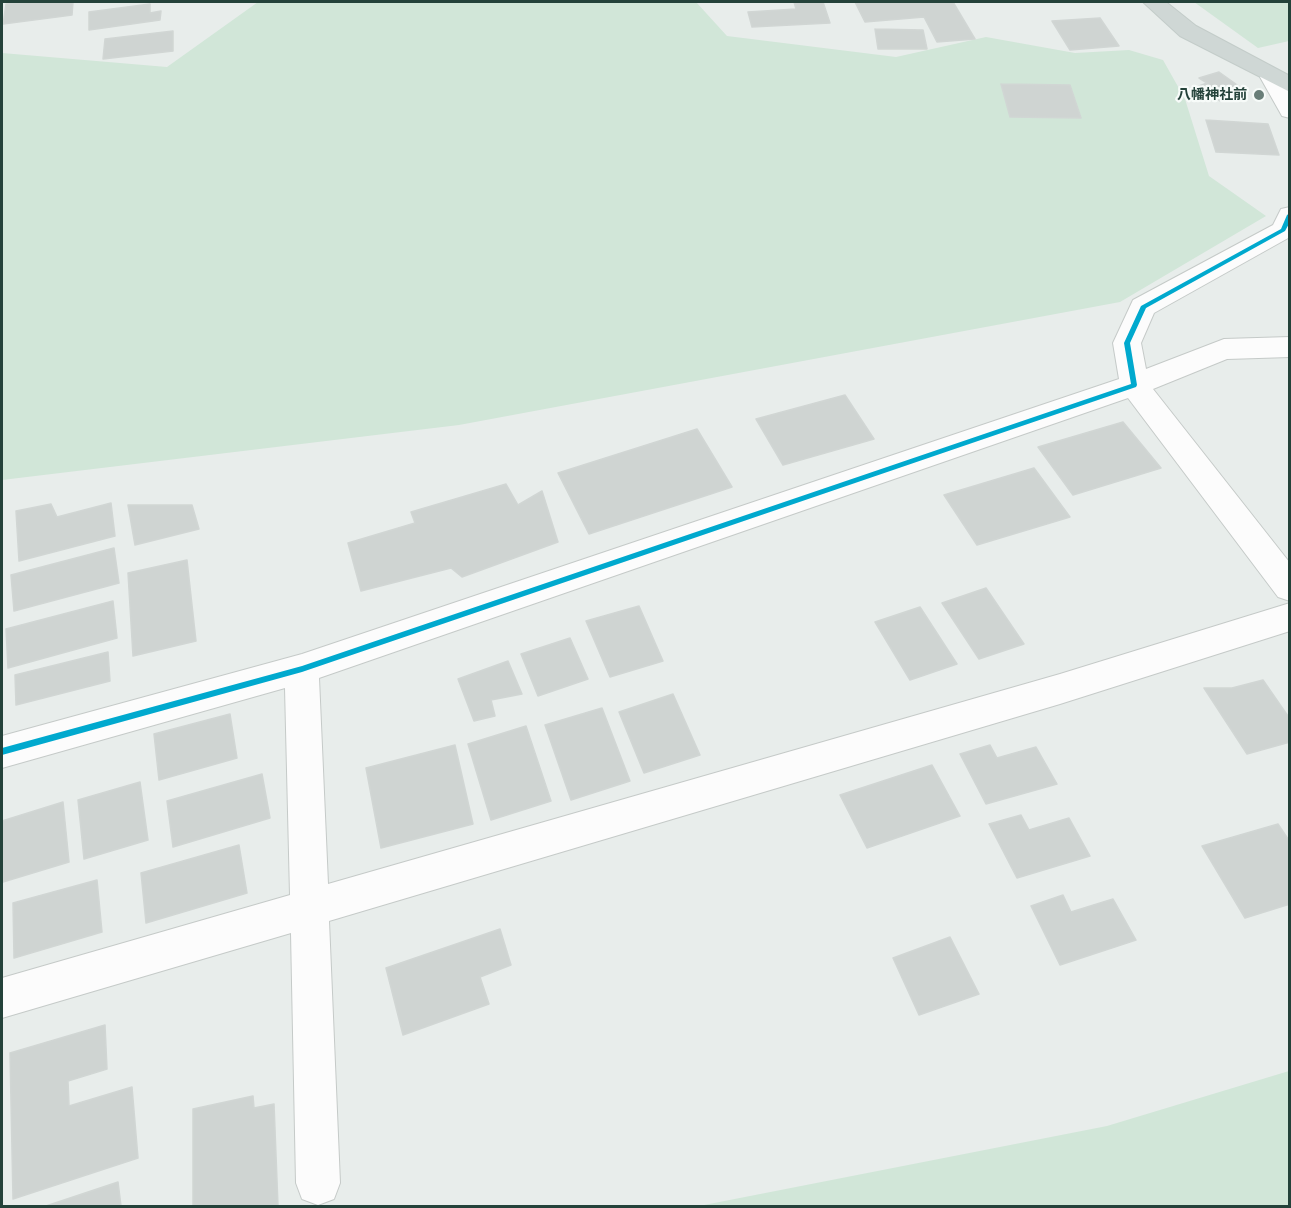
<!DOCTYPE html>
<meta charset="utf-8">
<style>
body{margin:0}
#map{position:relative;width:1291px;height:1208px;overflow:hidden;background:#e8edeb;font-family:"Open Sans",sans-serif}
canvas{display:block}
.frame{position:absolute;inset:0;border:3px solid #24423a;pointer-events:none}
</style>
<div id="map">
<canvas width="1291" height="1208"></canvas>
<div class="frame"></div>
</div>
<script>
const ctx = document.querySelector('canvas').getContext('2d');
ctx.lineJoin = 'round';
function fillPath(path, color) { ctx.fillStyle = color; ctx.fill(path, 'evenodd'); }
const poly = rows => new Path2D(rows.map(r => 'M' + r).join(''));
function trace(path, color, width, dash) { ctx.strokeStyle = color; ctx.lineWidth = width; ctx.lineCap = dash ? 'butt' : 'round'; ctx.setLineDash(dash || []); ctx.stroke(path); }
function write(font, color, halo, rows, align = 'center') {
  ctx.font = font + ' "Open Sans","Noto Sans JP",sans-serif'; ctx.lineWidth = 4.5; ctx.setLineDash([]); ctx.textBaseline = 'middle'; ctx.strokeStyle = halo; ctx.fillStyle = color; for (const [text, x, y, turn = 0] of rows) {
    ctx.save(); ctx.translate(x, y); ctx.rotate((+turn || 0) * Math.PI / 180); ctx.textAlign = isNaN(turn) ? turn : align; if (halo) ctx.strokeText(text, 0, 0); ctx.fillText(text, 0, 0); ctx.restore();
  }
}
fillPath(poly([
 [258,2,696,2,727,36,896,57,986,37,1075,53,1129,50,1163,60,1185,99,1209,176,1266,216,1120,302,459,425,2,480,2,53,167,67],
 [1194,2,1289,2,1289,41,1258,48],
 [1289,1071,1289,1206,699,1206,1107,1126]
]), '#d1e6d8');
const building = poly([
 [32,2,73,2,72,15,3,24,6,4,32,2],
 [794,2,823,2,830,23,752,27,748,12,796,9,794,2],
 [855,2,953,2,975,39,937,42,924,17,865,22,855,2],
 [150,4,150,13,161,11,160,20,89,30,89,12,150,4],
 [1100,18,1119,46,1070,50,1052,21,1100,18],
 [875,29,923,30,927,49,878,49,875,29],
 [173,31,173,51,103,59,105,39,173,31],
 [1219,72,1247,92,1220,101,1199,86,1207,83,1199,78,1219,72],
 [1001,84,1070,85,1081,118,1010,117,1001,84],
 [1206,120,1268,124,1279,155,1216,152,1206,120],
 [845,395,874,439,783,465,756,419,845,395],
 [1123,422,1161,468,1073,495,1038,447,1123,422],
 [697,429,732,487,589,534,558,473,697,429],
 [1034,468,1070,517,977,545,944,495,1034,468],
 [506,484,518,505,542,491,558,542,462,577,451,568,361,591,348,543,415,523,411,512,506,484],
 [111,503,115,536,19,561,16,511,51,504,57,517,111,503],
 [128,505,192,505,199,529,135,545,128,505],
 [114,548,119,583,14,611,11,575,114,548],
 [187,560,196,641,133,656,128,573,187,560],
 [986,588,1024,644,979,659,942,603,986,588],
 [113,601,117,638,8,668,6,629,113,601],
 [639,606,663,661,610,677,586,621,639,606],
 [920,607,957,664,910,680,875,622,920,607],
 [570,638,588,679,538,696,521,654,570,638],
 [108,652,110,681,16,705,15,675,108,652],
 [508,661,522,694,491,700,495,716,474,721,458,679,508,661],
 [1263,680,1290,719,1290,742,1247,754,1204,688,1232,688,1263,680],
 [673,694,700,755,644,773,619,712,673,694],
 [602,708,630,781,571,800,545,725,602,708],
 [230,714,237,758,159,780,154,734,230,714],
 [526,726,551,801,491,820,468,744,526,726],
 [455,745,473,824,381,848,366,768,455,745],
 [990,745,997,758,1036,747,1057,784,986,804,960,754,990,745],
 [932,765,960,816,867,848,840,795,932,765],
 [262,774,270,818,173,847,167,801,262,774],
 [140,782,148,840,84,859,78,800,140,782],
 [63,802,69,862,3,882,2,821,63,802],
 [1021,815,1029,830,1069,818,1090,856,1017,878,989,824,1021,815],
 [1278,824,1290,842,1290,904,1245,918,1202,846,1278,824],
 [239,845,247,893,146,923,141,873,239,845],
 [97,880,102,932,14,958,13,903,97,880],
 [1063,895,1071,912,1113,899,1136,940,1060,965,1031,906,1063,895],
 [500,929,511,965,480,977,489,1004,403,1035,386,968,500,929],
 [950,937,979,994,919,1015,893,958,950,937],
 [105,1025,107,1069,68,1081,69,1106,132,1087,138,1158,13,1199,10,1053,105,1025],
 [253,1096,254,1108,274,1104,278,1206,193,1206,193,1109,253,1096],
 [118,1182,121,1206,46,1206,118,1182]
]);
fillPath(building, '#cfd4d2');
trace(building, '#d1d6d4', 1.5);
const minor = poly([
 [1271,70,1279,72,1290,89,1290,118,1282,116,1260,77,1263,72,1271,70],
 [1290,207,1290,237,1154,313,1141,343,1146,369,1224,339,1290,337,1290,357,1227,359,1153,389,1290,563,1290,601,1278,597,1128,398,319,678,328,884,1060,674,1290,603,1290,631,1060,704,329,921,340,1183,334,1199,318,1205,302,1199,296,1183,291,933,2,1018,2,978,290,895,285,688,2,768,2,736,302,654,1119,379,1113,343,1133,300,1273,225,1281,209,1290,207]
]);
const major = poly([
 [1143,2,1166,2,1196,26,1290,76,1290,92,1180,36,1143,2]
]);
trace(minor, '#c5cac8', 2);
trace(major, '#c3ccc9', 2);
fillPath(minor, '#fcfcfc');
fillPath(major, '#cfd7d5');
fillPath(poly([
 [1290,213,1290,222,1285,231,1146,308,1130,343,1137,385,1136,387,302,672,2,755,2,748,302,666,1131,384,1124,343,1141,306,1281,229,1287,215,1290,213]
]), '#00a9ce');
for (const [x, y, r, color] of [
 [1259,95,6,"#697e78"]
]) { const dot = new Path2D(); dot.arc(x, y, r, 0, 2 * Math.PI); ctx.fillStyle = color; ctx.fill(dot); trace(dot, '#f7fbf9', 2); }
write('bold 14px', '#24423a', '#f7fbf9', [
 ["八幡神社前",1247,95]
], 'right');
</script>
